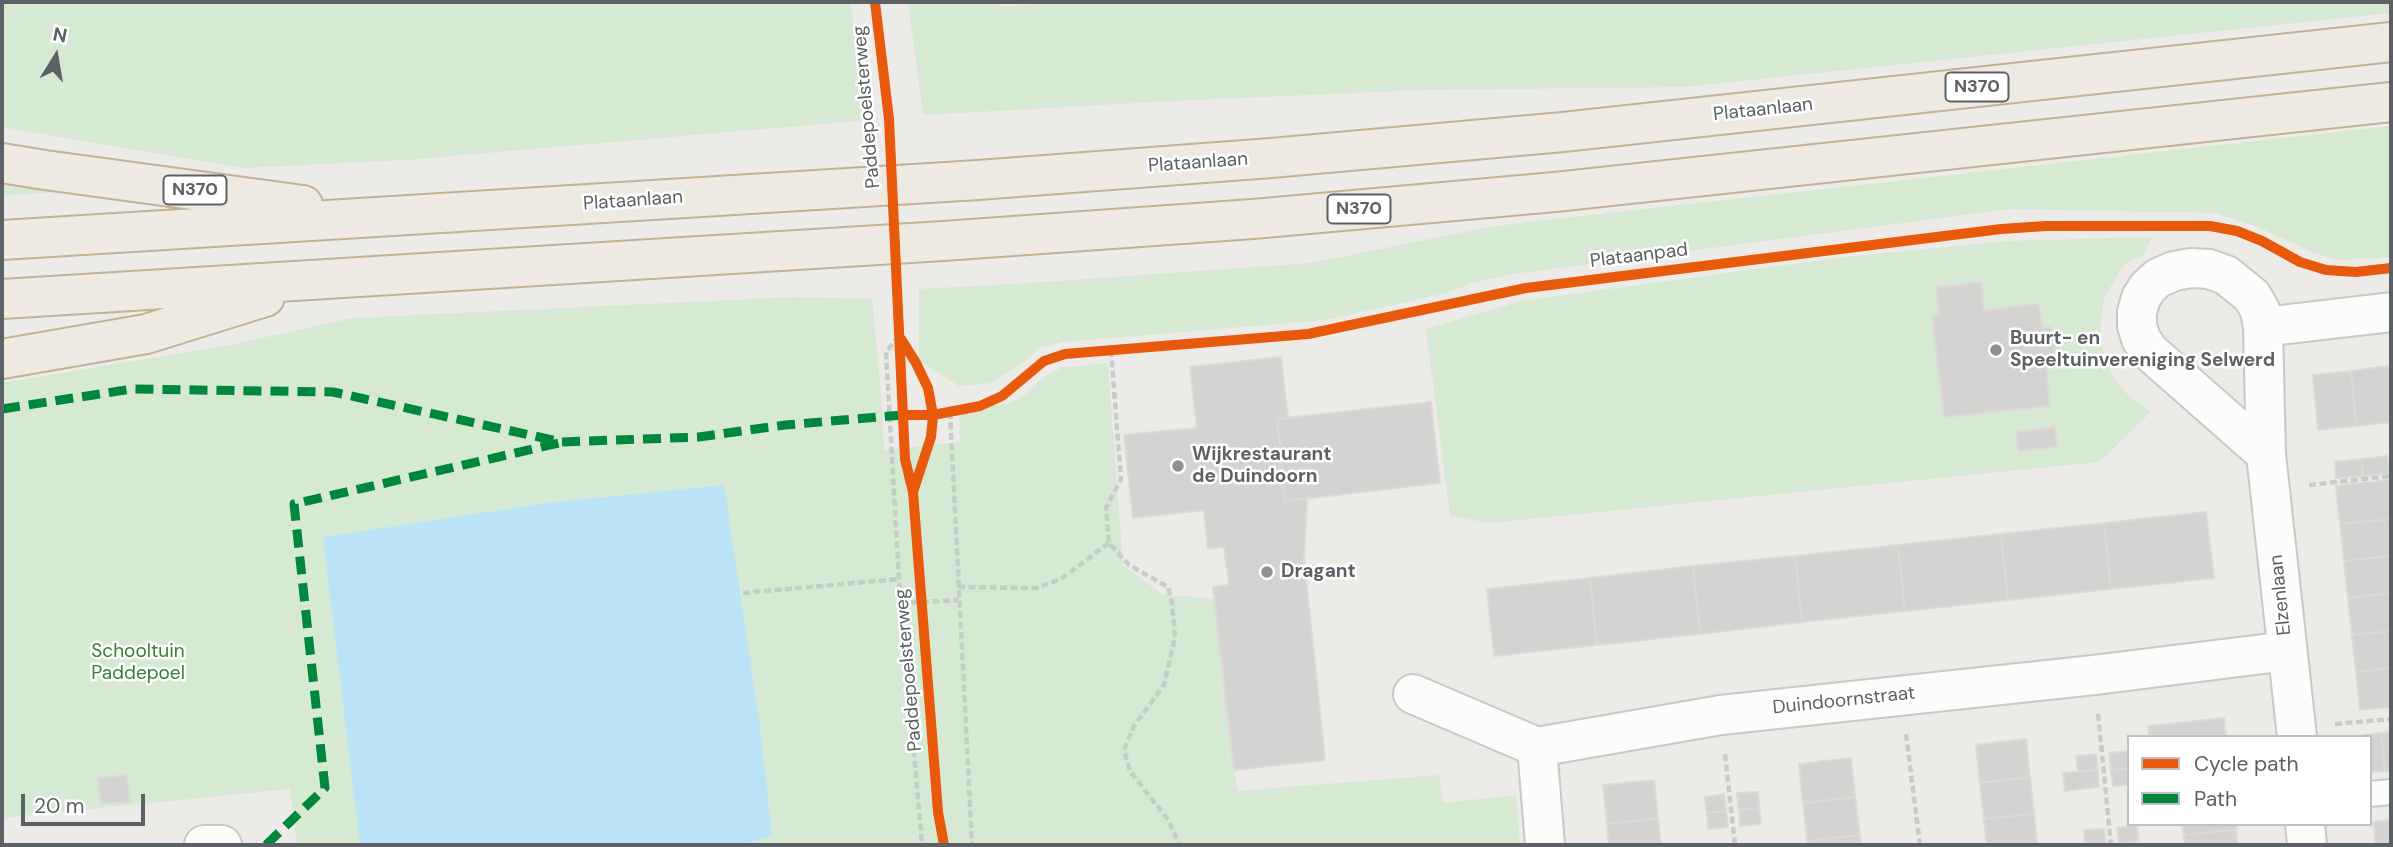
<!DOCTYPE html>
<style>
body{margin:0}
#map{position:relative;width:2393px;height:847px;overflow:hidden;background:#ecebe7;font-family:"DM Sans",sans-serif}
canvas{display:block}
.frame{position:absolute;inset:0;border:4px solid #5c6165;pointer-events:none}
.legend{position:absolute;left:2127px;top:735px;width:245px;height:91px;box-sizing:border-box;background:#fff;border:2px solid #bec0c1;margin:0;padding:9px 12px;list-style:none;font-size:21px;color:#5c6165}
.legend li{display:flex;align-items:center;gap:14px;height:35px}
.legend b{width:35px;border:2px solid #bec0c1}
.north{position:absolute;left:21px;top:21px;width:70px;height:70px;-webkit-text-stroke:5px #fff;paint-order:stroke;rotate:11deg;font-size:19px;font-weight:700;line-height:28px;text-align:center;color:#5c6165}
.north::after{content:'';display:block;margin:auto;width:24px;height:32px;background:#5c6165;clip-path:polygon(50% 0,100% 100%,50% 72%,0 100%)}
.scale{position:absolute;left:21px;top:794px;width:124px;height:32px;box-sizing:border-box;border:4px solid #5c6165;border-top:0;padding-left:9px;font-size:21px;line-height:24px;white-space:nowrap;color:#5c6165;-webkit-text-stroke:5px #fff;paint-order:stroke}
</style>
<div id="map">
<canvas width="2393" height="847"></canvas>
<div class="frame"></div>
<ul class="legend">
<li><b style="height:9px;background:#e8590c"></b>Cycle path</li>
<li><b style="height:9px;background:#00873e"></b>Path</li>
</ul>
<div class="north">N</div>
<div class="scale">20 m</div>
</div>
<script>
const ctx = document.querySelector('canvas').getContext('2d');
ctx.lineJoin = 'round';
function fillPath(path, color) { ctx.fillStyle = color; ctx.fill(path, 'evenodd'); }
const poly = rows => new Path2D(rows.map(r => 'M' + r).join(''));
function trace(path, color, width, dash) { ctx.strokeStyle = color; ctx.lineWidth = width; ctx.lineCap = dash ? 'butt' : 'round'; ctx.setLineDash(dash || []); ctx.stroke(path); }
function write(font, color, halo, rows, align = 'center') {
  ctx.font = font + ' "DM Sans",sans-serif'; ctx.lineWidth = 5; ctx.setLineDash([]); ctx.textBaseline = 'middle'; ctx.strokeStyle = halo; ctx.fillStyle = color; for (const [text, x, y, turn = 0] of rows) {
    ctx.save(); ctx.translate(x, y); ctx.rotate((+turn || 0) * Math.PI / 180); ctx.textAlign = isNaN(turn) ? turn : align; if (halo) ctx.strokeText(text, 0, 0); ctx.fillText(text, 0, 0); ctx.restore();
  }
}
fillPath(poly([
 [2,2,850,2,868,120,406,160,243,168,2,127],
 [908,2,997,2,1000,7,1060,2,2391,2,2391,13,1684,87,1423,90,1191,100,923,115],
 [2391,126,2391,257,2339,260,2311,252,2261,228,2216,213,2010,209,1513,274,1472,283,1447,293,1324,320,1063,342,1040,348,1025,361,991,383,959,386,919,360,919,289,1029,283,1311,263,1479,229,1519,223],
 [2,176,89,190,2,196],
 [2152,237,2143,256,2129,261,2120,271,2105,296,2101,316,2100,338,2105,359,2114,379,2128,395,2151,412,2099,462,1490,523,1450,516,1426,329,1521,301,1845,257,2008,241],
 [794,297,872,299,882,405,884,450,960,442,959,408,1008,404,1024,395,1041,380,1060,368,1108,363,1123,565,1162,594,1215,599,1237,791,1439,775,1443,803,1516,795,1520,845,297,845,290,789,2,818,2,383,230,345,353,318]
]), '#d6e9d2');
fillPath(poly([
 [724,485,760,727,772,836,741,845,360,845,323,537,548,503]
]), '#bae3f8');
const building = poly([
 [1981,282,1984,310,2039,304,2042,328,2051,327,2055,341,2054,355,2045,356,2050,406,1944,417,1932,316,1940,314,1936,287,1981,282],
 [1281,357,1288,418,1277,419,1285,501,1307,499,1304,559,1325,760,1234,770,1213,587,1229,585,1224,547,1208,549,1204,510,1133,518,1124,435,1197,428,1190,367,1281,357],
 [2389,366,2391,422,2356,426,2351,371,2389,366],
 [2351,371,2356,426,2318,430,2313,375,2351,371],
 [1431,402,1440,483,1285,501,1277,419,1431,402],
 [2055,427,2057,447,2018,451,2016,432,2055,427],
 [2387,456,2389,473,2363,476,2361,459,2387,456],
 [2361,459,2363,476,2336,478,2335,462,2361,459],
 [2389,480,2391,519,2340,524,2336,486,2389,480],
 [2206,512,2214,578,2111,589,2104,523,2206,512],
 [2391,519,2391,556,2344,561,2340,524,2391,519],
 [2104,523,2111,589,2008,600,2001,534,2104,523],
 [2001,534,2008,600,1905,611,1898,545,2001,534],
 [1898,545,1905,611,1802,622,1795,556,1898,545],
 [1795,556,1802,622,1700,634,1693,566,1795,556],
 [2391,556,2391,593,2348,598,2344,561,2391,556],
 [1693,566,1700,634,1597,645,1590,578,1693,566],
 [1590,578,1597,645,1494,656,1487,589,1590,578],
 [2391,593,2391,631,2352,635,2348,598,2391,593],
 [2391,631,2391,668,2356,672,2352,635,2391,631],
 [2391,668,2391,707,2360,710,2356,672,2391,668],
 [2224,718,2226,737,2149,737,2148,726,2224,718],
 [2391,732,2391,770,2385,771,2381,733,2391,732],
 [2381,733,2385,771,2370,772,2370,737,2363,735,2381,733],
 [2026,739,2030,777,1980,783,1976,745,2026,739],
 [2129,751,2129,768,2111,770,2109,753,2129,751],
 [2096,754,2098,770,2078,772,2076,756,2096,754],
 [1851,758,1855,797,1803,803,1799,764,1851,758],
 [2129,768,2129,785,2113,786,2111,770,2129,768],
 [2098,770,2099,787,2065,791,2063,773,2098,770],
 [127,775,130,802,101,804,98,778,127,775],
 [2030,777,2034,814,1984,819,1980,783,2030,777],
 [1654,780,1658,818,1607,824,1603,785,1654,780],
 [1758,792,1759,808,1739,810,1737,793,1758,792],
 [1724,794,1726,811,1707,813,1705,797,1724,794],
 [1855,797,1860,835,1807,841,1803,803,1855,797],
 [1759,808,1761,824,1740,826,1739,810,1759,808],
 [1726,811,1728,827,1708,829,1707,813,1726,811],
 [2034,814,2037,845,1987,845,1984,819,2034,814],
 [1658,818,1661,845,1609,845,1607,824,1658,818],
 [2391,820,2391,845,2376,845,2373,822,2391,820],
 [2182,824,2236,824,2236,830,2184,835,2182,824],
 [2137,825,2139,841,2119,844,2117,828,2137,825],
 [2104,829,2106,844,2085,845,2084,830,2104,829],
 [2236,830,2238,845,2185,845,2184,835,2236,830],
 [1860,835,1861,845,1808,845,1807,841,1860,835]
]);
fillPath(building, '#d4d3d1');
trace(building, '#dcdad6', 2);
const lane = poly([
 [2370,794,2391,792]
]);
const street = poly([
 [2191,268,2209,269,2226,275,2252,296,2260,310,2263,327,2266,454,2149,351,2141,339,2137,326,2137,312,2141,298,2148,287,2158,278,2174,271,2191,268],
 [2263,327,2391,312],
 [2266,454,2297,737],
 [1413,694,1537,747,1721,715,2094,675,2287,651],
 [1537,747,1545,845],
 [2305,824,2307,845],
 [204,845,222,845]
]);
const highway = poly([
 [2,163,45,170,303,205],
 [2,240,978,180,1271,158,1563,132,2391,42],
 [2,299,943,241,1253,219,1555,192,2391,102],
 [2,359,146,334,265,297]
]);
trace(lane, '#c8c8c8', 28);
trace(street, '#c8c8c8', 42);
trace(highway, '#c4b193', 42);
trace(poly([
 [899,336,886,352,899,579,922,845],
 [1111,350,1121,479,1106,508,1109,543,1129,565,1168,587,1172,603,1175,637,1164,685,1134,726,1124,750,1130,771,1169,821,1179,845],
 [950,412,972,845],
 [2309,485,2391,476],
 [958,587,1036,588,1061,579,1109,543],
 [743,593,899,579],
 [901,603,958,600],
 [2098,714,2111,845],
 [2335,724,2391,719],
 [1906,734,1920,845],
 [1725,754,1735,845]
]), '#c6ccc8', 4.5, [7, 3.5]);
trace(lane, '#fcfcfb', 24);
trace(street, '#fcfcfb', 38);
trace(highway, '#efeae1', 38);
trace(poly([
 [2,409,132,389,333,392,562,442,699,437,785,425,903,415],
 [266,845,325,788,294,504,559,443]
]), '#00873e', 9, [18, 9]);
trace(poly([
 [875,2,889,119,905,459,913,492,938,812,944,845],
 [901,339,916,363,928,388,933,415,931,437,913,492],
 [903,415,933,415,980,406,1002,396,1044,361,1065,354,1308,334,1526,288,2001,229,2046,226,2210,226,2237,231,2262,241,2300,262,2326,270,2356,272,2391,268]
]), '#e8590c', 10);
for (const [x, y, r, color] of [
 [1996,350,7,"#8e9192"],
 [1178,466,7,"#8e9192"],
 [1267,572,7,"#8e9192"]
]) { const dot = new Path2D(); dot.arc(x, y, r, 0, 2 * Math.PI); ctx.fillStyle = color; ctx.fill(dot); trace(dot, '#fff', 2.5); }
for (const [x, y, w] of [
 [1977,87,63],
 [195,190,63],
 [1359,209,63]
]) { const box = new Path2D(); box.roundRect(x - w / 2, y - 14.5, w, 29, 5); ctx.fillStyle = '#fff'; ctx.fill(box); trace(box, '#5c6165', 2); }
write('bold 18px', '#5c6165', null, [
 ["N370",1977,87],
 ["N370",195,190],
 ["N370",1359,209]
]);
write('19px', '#5c6165', '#fff', [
 ["Paddepoelsterweg",867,107,-95],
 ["Plataanlaan",1763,110,-6],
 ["Plataanlaan",1198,163,-4],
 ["Plataanlaan",633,201,-4],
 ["Plataanpad",1639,256,-7],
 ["Elzenlaan",2281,595,-96],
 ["Paddepoelsterweg",909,670,-95],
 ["Duindoornstraat",1844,701,-6]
]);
write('bold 19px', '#5c6165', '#fff', [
 ["Buurt- en",2010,339],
 ["Speeltuinvereniging Selwerd",2010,361],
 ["Wijkrestaurant",1192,455],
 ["de Duindoorn",1192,477],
 ["Dragant",1281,572]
], 'left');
write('19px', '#348130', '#fff', [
 ["Schooltuin",138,652],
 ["Paddepoel",138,674]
]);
</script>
